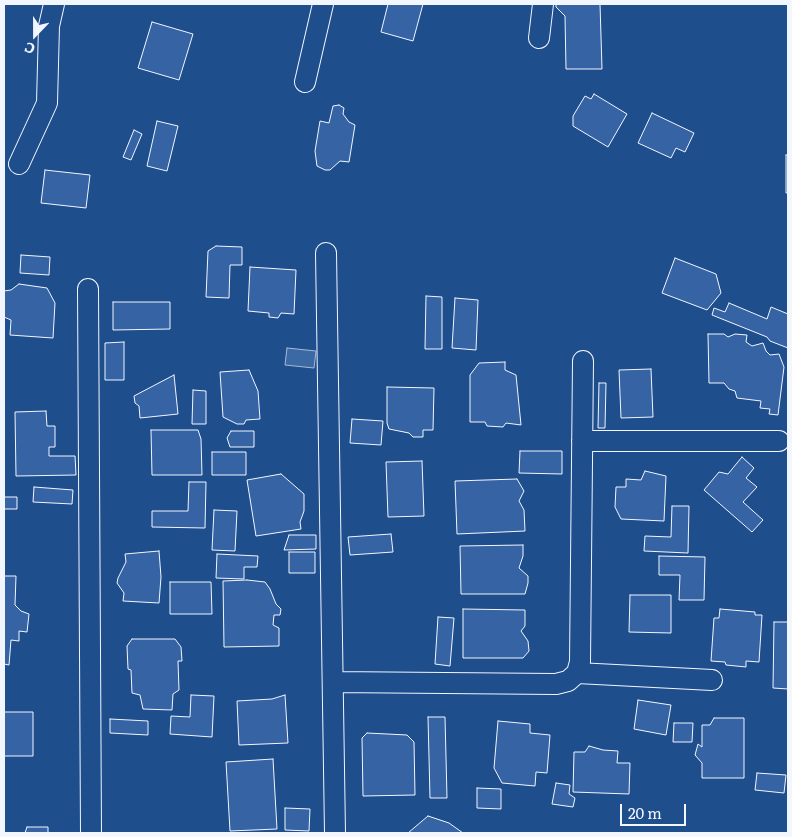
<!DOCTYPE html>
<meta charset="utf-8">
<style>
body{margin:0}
#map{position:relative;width:792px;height:837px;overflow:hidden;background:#1f4e8c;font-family:Literata,serif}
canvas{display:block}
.frame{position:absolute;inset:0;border:5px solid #f2f6ff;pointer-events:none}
.north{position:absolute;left:10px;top:10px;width:50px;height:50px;-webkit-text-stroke:4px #1f4e8c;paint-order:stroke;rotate:202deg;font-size:14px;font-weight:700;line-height:20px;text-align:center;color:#f2f6ff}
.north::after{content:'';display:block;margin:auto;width:18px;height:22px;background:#f2f6ff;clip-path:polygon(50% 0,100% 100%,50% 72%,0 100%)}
.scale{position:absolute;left:620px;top:804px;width:66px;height:22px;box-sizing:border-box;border:2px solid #f2f6ff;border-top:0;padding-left:6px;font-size:15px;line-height:18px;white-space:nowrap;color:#f2f6ff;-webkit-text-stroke:4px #1f4e8c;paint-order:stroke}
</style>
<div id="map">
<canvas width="792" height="837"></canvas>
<div class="frame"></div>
<div class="north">С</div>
<div class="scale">20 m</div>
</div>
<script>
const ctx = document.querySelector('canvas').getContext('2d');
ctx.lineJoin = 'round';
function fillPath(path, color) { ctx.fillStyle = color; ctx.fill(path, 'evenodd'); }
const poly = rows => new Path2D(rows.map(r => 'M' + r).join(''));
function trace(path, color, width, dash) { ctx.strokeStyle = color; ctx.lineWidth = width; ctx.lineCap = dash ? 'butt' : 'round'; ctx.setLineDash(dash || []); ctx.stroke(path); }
const water = poly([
 [287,348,316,351,314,368,285,365,287,348]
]);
fillPath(water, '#3b69a3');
trace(water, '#a8bbd7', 1);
const building = poly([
 [388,4,423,4,413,41,381,32,388,4],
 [556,4,600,4,602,69,566,69,565,16,556,7,556,4],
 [152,22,193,34,179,80,138,68,152,22],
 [594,94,627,114,608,147,573,126,573,116,585,96,591,99,594,94],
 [339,105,344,108,343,114,349,122,355,125,349,162,340,161,330,170,325,170,317,166,315,151,320,121,329,123,333,106,339,105],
 [652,113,694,133,685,152,676,148,671,158,638,143,652,113],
 [157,121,178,126,167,171,147,166,157,121],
 [134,130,142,134,131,160,123,157,134,130],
 [786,155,788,155,788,193,786,193,786,155],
 [45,170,90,175,86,208,41,203,45,170],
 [216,246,242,247,242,265,230,265,229,298,206,297,208,251,216,246],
 [21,255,50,257,49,275,20,273,21,255],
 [675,258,716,274,721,293,707,310,662,293,675,258],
 [250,267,296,270,294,314,281,313,278,318,269,317,269,313,248,311,250,267],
 [19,284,47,288,55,303,53,338,10,335,11,320,4,317,4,291,11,290,19,284],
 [426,296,442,297,442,349,425,349,426,296],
 [455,298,478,300,476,350,452,348,455,298],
 [113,302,170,302,170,329,113,330,113,302],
 [729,303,767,319,771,307,788,314,788,348,770,341,767,337,712,315,714,308,725,312,729,303],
 [708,334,724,334,728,337,735,334,747,335,746,342,752,346,763,343,766,351,770,355,779,354,784,367,778,415,769,414,770,409,760,408,761,401,737,398,735,391,729,389,724,383,709,383,708,334],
 [124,342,124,380,105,380,105,343,124,342],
 [505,362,505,370,516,375,521,425,506,423,503,427,487,426,485,422,470,422,470,375,479,363,505,362],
 [651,369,653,417,621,418,619,370,651,369],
 [249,370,258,391,260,419,246,420,244,424,237,424,223,417,220,372,249,370],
 [174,375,178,414,140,418,139,406,135,403,134,396,174,375],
 [599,383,606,383,605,428,598,428,599,383],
 [387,387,434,388,433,430,423,430,423,437,413,437,409,433,389,429,387,423,387,387],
 [193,390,206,391,206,424,192,424,193,390],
 [46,411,47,426,55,426,55,447,49,447,49,456,75,456,76,475,16,476,15,412,46,411],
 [352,419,383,421,381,445,350,443,352,419],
 [151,430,198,430,201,439,202,475,152,475,151,430],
 [231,431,254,431,254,447,230,447,227,438,231,431],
 [520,451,562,451,562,474,519,473,520,451],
 [212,452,246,452,246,475,212,475,212,452],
 [742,457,754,468,746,478,757,487,743,502,763,520,752,532,704,490,719,472,728,474,742,457],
 [422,461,424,516,388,517,386,462,422,461],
 [645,471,666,476,664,521,621,519,615,507,616,487,626,487,626,479,641,480,645,471],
 [281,474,304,494,304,511,300,522,301,529,256,536,247,480,281,474],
 [517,479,524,491,519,501,524,510,525,531,457,534,455,481,517,479],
 [189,482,206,482,205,528,152,527,152,511,188,511,189,482],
 [34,487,73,490,72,504,33,502,34,487],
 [4,497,17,497,17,509,4,509,4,497],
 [672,506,689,506,688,553,644,551,645,536,671,537,672,506],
 [214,510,237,511,235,551,212,550,214,510],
 [391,534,393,552,350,555,348,537,391,534],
 [289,535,316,535,316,549,284,550,289,535],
 [523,545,523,556,519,568,528,576,528,583,525,594,461,594,460,546,523,545],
 [159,551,161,577,159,603,123,601,124,593,117,583,118,578,126,562,125,554,159,551],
 [289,552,315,552,315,573,289,573,289,552],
 [217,554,258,556,257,567,244,567,244,579,216,578,217,554],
 [659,556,705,557,704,600,679,600,680,575,659,575,659,556],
 [4,576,16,576,15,605,21,611,29,614,27,632,19,631,19,641,11,640,9,665,4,664,4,576],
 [247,580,265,582,270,589,276,604,281,609,280,615,274,615,273,625,279,628,279,646,224,647,223,581,247,580],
 [170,582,211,582,212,614,170,614,170,582],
 [630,595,671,595,671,633,629,632,630,595],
 [463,609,525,610,525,626,521,631,528,641,529,651,523,658,463,658,463,609],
 [720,609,755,612,755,615,762,615,759,662,746,661,746,667,726,665,725,662,711,661,714,618,719,618,720,609],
 [438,617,454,618,450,666,435,664,438,617],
 [774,622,788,622,788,689,773,688,774,622],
 [132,639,175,639,181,647,182,661,178,661,179,690,173,694,172,710,143,709,140,695,132,693,131,670,128,669,127,646,132,639],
 [191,695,214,696,212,737,170,734,171,716,190,717,191,695],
 [285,695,288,743,239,745,237,701,272,699,285,695],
 [638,700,671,705,666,735,634,729,638,700],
 [4,712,33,712,33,756,4,756,4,712],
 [428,717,445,717,447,798,430,798,428,717],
 [714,718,744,718,744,778,702,778,702,763,695,755,698,744,702,747,702,725,710,725,714,718],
 [110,719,148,721,148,735,110,733,110,719],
 [498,721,530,724,530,733,550,735,547,773,536,772,535,786,502,783,494,768,498,721],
 [674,723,693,723,692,742,673,742,674,723],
 [367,733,407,735,414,742,415,795,363,796,362,738,367,733],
 [589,746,603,750,618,751,617,763,630,763,629,794,573,792,574,752,585,752,589,746],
 [273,759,277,829,230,831,226,762,273,759],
 [757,773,786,775,784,793,755,790,757,773],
 [556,783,570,785,569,794,575,798,573,807,552,804,556,783],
 [477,788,501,789,501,809,477,808,477,788],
 [285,808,310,809,309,831,285,830,285,808],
 [428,816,449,823,463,833,408,833,428,816],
 [27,827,48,827,48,833,25,833,27,827]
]);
fillPath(building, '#3563a3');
trace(building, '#f2f6ff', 1);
const street = poly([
 [539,38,543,4],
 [305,82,323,4],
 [19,164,47,103,49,26,54,4],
 [326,253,335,833],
 [88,289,91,833],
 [582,441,779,441],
 [577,673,712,680],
 [333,682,556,684,568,681,577,673,580,662,583,361]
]);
trace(street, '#f2f6ff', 22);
trace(street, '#1f4e8c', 20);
</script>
